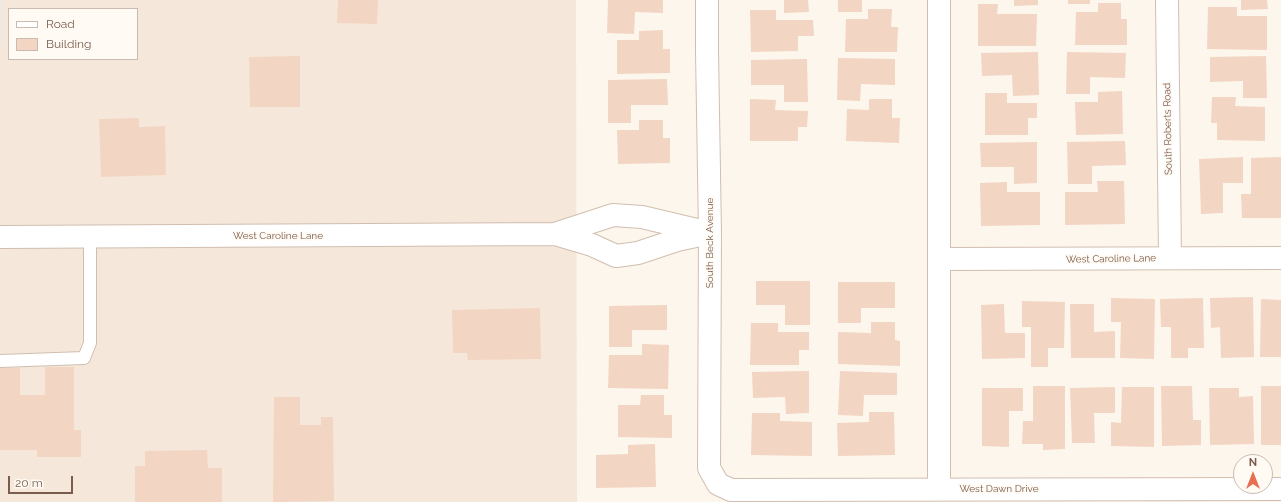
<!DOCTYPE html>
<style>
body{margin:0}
#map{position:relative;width:1281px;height:502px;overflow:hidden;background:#fdf6ec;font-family:Raleway,sans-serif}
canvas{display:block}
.legend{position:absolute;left:8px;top:8px;width:130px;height:52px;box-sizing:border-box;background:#fffaf3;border:1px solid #cabbb1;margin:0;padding:5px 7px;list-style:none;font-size:12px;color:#7a5c4d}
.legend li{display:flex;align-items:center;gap:8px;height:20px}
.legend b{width:20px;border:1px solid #cabbb1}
.north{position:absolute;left:1233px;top:454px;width:40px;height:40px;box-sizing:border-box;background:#fffaf3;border:1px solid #cabbb1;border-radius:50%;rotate:0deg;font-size:11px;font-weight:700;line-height:16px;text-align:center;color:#7a5c4d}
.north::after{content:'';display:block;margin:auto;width:14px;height:18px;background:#e76f51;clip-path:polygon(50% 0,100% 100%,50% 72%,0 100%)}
.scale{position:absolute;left:8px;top:476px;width:65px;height:18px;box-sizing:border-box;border:2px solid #7a5c4d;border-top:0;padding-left:5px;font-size:12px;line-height:14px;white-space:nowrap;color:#7a5c4d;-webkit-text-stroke:3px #fffaf3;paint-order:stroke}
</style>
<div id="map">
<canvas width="1281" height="502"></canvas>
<ul class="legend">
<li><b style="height:5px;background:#fff"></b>Road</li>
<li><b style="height:11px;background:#f3d5c3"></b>Building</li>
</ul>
<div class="north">N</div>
<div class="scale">20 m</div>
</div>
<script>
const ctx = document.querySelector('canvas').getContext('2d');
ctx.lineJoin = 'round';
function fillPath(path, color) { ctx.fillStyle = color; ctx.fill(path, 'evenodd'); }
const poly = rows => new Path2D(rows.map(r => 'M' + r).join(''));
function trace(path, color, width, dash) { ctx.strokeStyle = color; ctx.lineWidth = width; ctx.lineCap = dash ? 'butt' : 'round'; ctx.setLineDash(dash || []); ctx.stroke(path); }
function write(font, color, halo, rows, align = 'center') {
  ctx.font = font + ' Raleway,sans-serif'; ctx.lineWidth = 3; ctx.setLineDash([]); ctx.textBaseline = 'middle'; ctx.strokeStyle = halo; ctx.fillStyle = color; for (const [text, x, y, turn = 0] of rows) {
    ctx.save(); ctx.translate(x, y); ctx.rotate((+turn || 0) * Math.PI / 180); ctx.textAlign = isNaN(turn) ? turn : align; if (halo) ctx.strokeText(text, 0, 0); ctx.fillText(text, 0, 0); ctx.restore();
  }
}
fillPath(poly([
 [2,0,576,0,577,502,0,502,0,44,2,44],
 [9,9,137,9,137,59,9,59]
]), '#f5e8da');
fillPath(poly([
 [0,0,2,0,2,44,0,44]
]), '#efe9e4');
fillPath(poly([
 [338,0,378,0,377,24,337,23],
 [608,0,663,0,663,13,635,12,634,34,607,33],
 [784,0,808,0,809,12,784,13],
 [838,0,862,0,862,12,838,12],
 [1014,0,1038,0,1038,5,1014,6],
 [1068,0,1090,0,1090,4,1068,4],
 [1241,0,1267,0,1268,9,1241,10],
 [1098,3,1121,3,1121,19,1127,19,1127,45,1075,45,1076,12,1098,12],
 [978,4,998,4,997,14,1037,14,1036,46,978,46],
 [1208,7,1237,7,1237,16,1267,16,1267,50,1207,49],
 [868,9,892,9,891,27,898,27,897,52,845,52,846,19,868,19],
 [750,10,776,10,776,20,813,20,814,36,798,36,798,51,751,52],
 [663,30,663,49,670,49,670,73,617,74,617,40,639,40,639,31],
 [1038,52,1039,95,1013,96,1012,75,982,76,981,53],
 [1067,52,1126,53,1125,78,1090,77,1090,94,1066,94],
 [300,56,300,107,250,107,249,57],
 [1266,56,1267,98,1243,98,1243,81,1210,82,1210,57],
 [838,58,895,59,895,85,861,84,860,101,837,100],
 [807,59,808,102,784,102,784,85,751,85,751,60],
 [667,79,668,105,631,105,631,123,608,123,608,80],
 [1122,91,1123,134,1076,135,1075,102,1098,102,1098,92],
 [985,93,1007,93,1007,103,1037,103,1037,118,1028,118,1028,135,985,135],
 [1212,97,1236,97,1235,106,1265,107,1265,141,1217,140,1217,123,1211,123],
 [750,99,776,100,775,110,808,111,807,127,798,127,798,141,750,141],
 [869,99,892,99,892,118,900,118,899,143,846,141,847,109,869,110],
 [139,118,139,127,165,126,166,175,101,177,99,119],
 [639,120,663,120,663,138,670,138,670,163,618,164,617,130,639,130],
 [1125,141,1126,165,1092,166,1092,184,1068,184,1067,142],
 [1037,142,1037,183,1014,184,1014,167,981,167,980,143],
 [1243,157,1243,183,1223,183,1223,213,1201,214,1199,159],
 [1281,157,1281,218,1242,218,1241,194,1251,194,1251,158],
 [1097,181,1124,181,1125,224,1065,225,1065,192,1098,192],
 [1007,182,1007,192,1040,192,1040,225,981,226,980,183],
 [756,281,810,281,810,325,785,325,785,305,756,305],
 [838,282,895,282,895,308,861,308,861,323,838,323],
 [1253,297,1254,357,1221,358,1220,327,1211,328,1210,298],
 [1111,298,1155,299,1154,359,1120,358,1121,322,1111,322],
 [1203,298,1204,348,1188,348,1188,358,1171,358,1171,327,1161,327,1160,299],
 [1261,299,1281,300,1281,357,1260,357],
 [1022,301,1065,302,1064,348,1048,348,1048,367,1031,367,1031,327,1022,327],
 [1004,304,1005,333,1025,333,1025,358,982,359,981,305],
 [1070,304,1094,304,1094,332,1115,331,1115,358,1071,358],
 [667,305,667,330,632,330,632,347,609,347,609,306],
 [540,308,541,359,468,360,467,353,453,353,452,310],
 [871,322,895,322,895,340,900,341,900,366,838,364,838,332,871,333],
 [751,323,778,323,778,332,809,332,809,350,799,350,799,365,750,365],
 [642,344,669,345,668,389,608,388,609,355,642,355],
 [45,367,74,367,74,430,81,430,81,457,37,457,37,450,0,450,0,368,20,368,20,395,45,395],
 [809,371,809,413,786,414,785,397,753,398,752,372],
 [840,371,897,373,897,395,864,395,863,416,838,415],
 [1033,386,1065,386,1065,449,1043,450,1043,444,1022,444,1023,421,1033,421],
 [1161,386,1192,386,1193,420,1201,420,1201,445,1162,446],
 [1261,386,1281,386,1281,445,1261,445],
 [1115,387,1115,413,1094,413,1095,443,1072,443,1070,388],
 [1122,387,1154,387,1154,447,1111,446,1111,422,1121,423],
 [982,388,1023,388,1023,411,1009,411,1009,447,982,446],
 [1209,388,1239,388,1239,397,1253,396,1254,444,1210,445],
 [641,395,664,395,664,415,672,415,672,438,618,437,618,405,640,405],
 [274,397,300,397,300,425,321,425,321,417,333,417,334,501,273,502],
 [869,412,894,412,895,455,838,456,837,423,869,422],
 [752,413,780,413,780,421,812,422,812,456,751,455],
 [655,444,656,487,596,488,596,455,628,454,628,445],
 [207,450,208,468,222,468,222,502,135,502,135,466,145,466,145,451]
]), '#f3d5c3');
const lane = poly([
 [0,361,84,358,90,343,90,236]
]);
const street = poly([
 [707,0,707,51,710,233,709,468,718,484,731,490,1281,489],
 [1167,0,1170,258],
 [555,234,613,215,642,217,705,232],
 [0,237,555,234,592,245,616,256,638,253,677,240,710,233],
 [940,259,1281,258],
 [939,489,939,0]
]);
trace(lane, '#d1beb0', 14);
trace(street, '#d1beb0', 24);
trace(lane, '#fff', 12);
trace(street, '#fff', 22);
write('10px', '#7a5c4d', '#fffaf3', [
 ["South Roberts Road",1168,129,-91],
 ["West Caroline Lane",278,236],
 ["South Beck Avenue",710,243,-90],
 ["West Caroline Lane",1111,259,-1],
 ["West Dawn Drive",999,489]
]);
</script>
